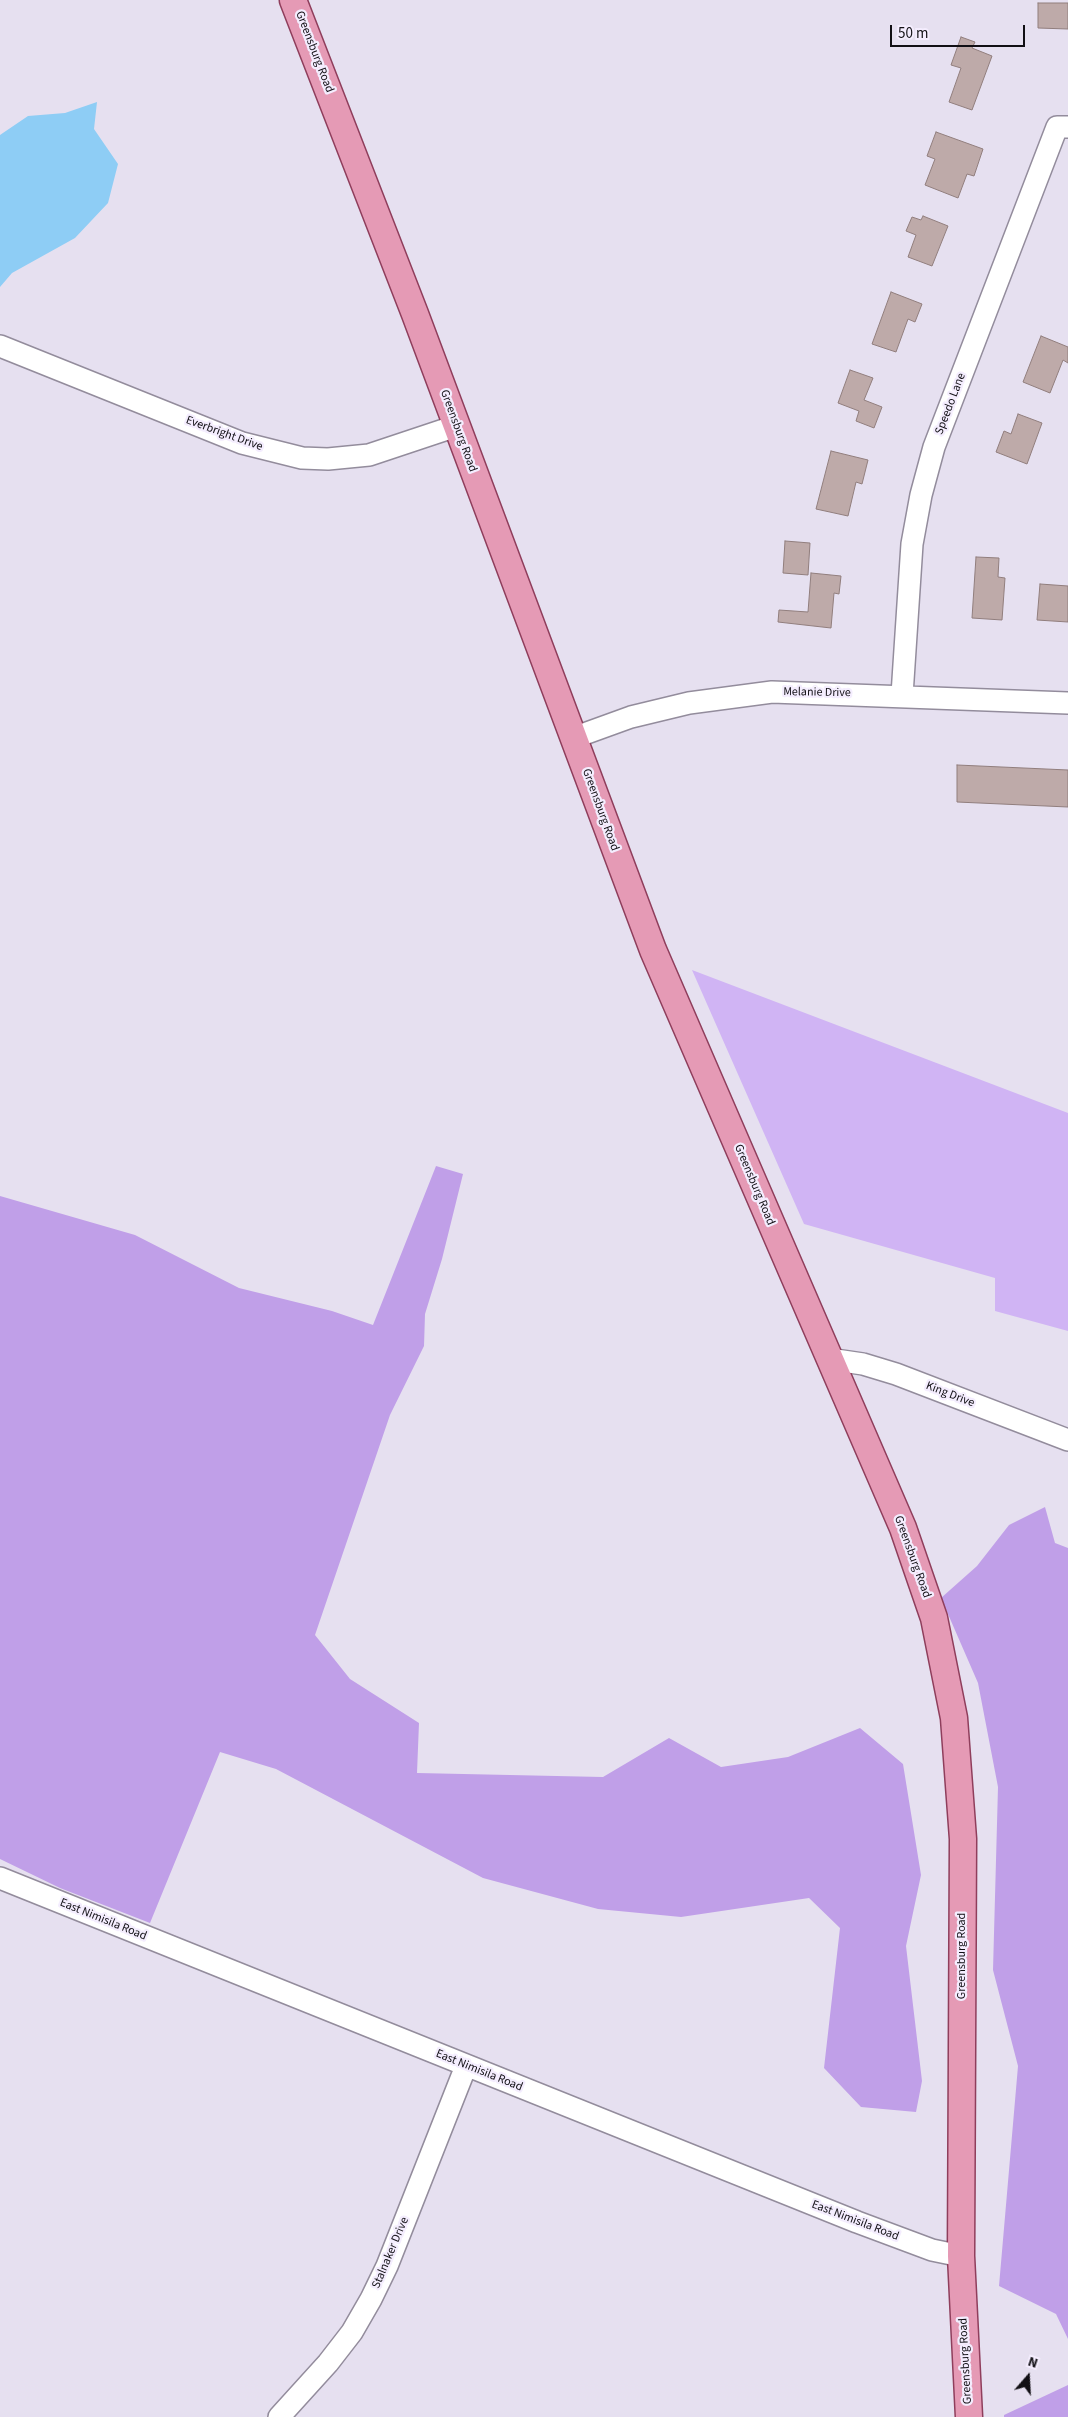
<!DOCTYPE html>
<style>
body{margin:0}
#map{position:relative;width:1068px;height:2417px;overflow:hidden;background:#e6e0f0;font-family:"Source Sans 3",sans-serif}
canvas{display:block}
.north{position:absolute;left:1003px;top:2352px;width:50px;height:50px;-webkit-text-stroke:4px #f4edfe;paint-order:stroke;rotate:19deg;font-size:14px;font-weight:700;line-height:20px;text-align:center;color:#110f14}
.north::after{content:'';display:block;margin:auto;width:18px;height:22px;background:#110f14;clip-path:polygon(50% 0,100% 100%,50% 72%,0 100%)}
.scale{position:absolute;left:890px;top:25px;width:135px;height:22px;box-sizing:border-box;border:2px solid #110f14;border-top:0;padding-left:6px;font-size:15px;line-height:18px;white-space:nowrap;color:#110f14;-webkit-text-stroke:4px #f4edfe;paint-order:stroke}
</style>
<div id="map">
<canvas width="1068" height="2417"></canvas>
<div class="north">N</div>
<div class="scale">50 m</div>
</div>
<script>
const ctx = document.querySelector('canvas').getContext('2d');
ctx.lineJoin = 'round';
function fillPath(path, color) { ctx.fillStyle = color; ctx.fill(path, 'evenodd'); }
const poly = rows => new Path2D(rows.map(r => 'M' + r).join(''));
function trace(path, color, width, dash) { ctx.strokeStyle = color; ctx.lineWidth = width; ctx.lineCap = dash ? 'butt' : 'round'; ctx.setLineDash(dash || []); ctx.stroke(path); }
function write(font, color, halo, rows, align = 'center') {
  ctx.font = font + ' "Source Sans 3",sans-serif'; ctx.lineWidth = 4.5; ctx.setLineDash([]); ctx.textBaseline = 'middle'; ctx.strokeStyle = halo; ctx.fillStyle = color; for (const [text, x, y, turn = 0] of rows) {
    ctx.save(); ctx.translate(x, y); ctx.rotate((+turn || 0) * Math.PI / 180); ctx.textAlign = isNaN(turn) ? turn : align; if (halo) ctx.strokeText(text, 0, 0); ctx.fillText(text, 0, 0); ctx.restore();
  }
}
fillPath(poly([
 [692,970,1068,1113,1068,1331,995,1311,995,1278,804,1224]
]), '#d0b4f4');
fillPath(poly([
 [436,1166,463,1174,442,1259,425,1314,424,1346,390,1415,315,1635,350,1679,419,1723,417,1773,603,1777,669,1738,721,1767,788,1757,860,1728,903,1764,921,1875,906,1946,922,2081,916,2112,861,2107,824,2068,840,1928,809,1898,681,1917,598,1909,483,1878,276,1769,220,1752,150,1923,60,1888,0,1859,0,1196,135,1235,239,1288,332,1311,373,1325],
 [1045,1507,1055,1543,1068,1548,1068,2339,1056,2314,999,2286,1018,2066,993,1970,998,1787,978,1683,941,1598,977,1566,1009,1525],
 [1068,2385,1068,2417,1004,2417,1004,2415]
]), '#c09fe8');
fillPath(poly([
 [97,102,94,129,118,164,108,203,75,238,12,273,0,287,0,135,28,116,65,113]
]), '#8ecdf5');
const building = poly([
 [1038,3,1068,3,1068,29,1038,28,1038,3],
 [961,37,975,42,972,48,992,56,972,110,949,102,961,68,951,65,961,37],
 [936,132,983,149,974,176,967,174,958,198,925,185,935,159,927,156,936,132],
 [923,216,948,226,932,266,908,257,916,235,906,231,912,217,921,220,923,216],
 [891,292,922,304,915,322,908,319,896,352,872,344,891,292],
 [1041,336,1068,347,1068,363,1063,360,1050,393,1023,382,1041,336],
 [850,370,873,378,864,400,882,407,874,428,856,421,859,411,838,403,850,370],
 [1018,414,1042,423,1027,464,996,452,1004,431,1011,434,1018,414],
 [831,451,868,460,862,484,856,482,848,516,816,509,831,451],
 [785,541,810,543,808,575,783,573,785,541],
 [976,557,999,558,998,577,1005,578,1002,620,972,618,976,557],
 [811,573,841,576,839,594,834,593,831,628,778,622,779,610,808,612,811,573],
 [1040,584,1068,586,1068,622,1037,620,1040,584],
 [957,765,1068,770,1068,807,957,802,957,765]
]);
fillPath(building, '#beaaa9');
trace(building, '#917e7d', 1);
const minor = poly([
 [0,346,242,443,302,458,328,459,369,455,456,426],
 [902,695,912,544,921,495,934,447,1057,127,1068,127],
 [573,738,631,717,689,703,772,692,1068,703],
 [829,1359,863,1364,896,1374,1068,1440],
 [0,1878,857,2222,932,2250,961,2256],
 [279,2417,328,2363,352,2332,371,2299,387,2266,466,2066]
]);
const major = poly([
 [293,0,415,314,653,950,903,1528,934,1618,954,1718,963,1839,961,2256,969,2417]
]);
trace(minor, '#938c9c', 24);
trace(major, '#8f3e5c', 29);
trace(minor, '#fff', 21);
trace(major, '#e59ab5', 26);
write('12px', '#110f14', '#f4edfe', [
 ["Greensburg Road",314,52,69],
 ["Speedo Lane",951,404,-69],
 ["Greensburg Road",458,431,70],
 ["Everbright Drive",224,434,20],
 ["Melanie Drive",817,693,1],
 ["Greensburg Road",600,810,70],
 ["Greensburg Road",754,1185,67],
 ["King Drive",950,1395,21],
 ["Greensburg Road",912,1557,70],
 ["East Nimisila Road",103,1920,22],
 ["Greensburg Road",962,1956,-90],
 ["East Nimisila Road",479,2071,22],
 ["East Nimisila Road",855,2221,21],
 ["Stalnaker Drive",391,2253,-67],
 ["Greensburg Road",966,2361,-93]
]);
</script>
